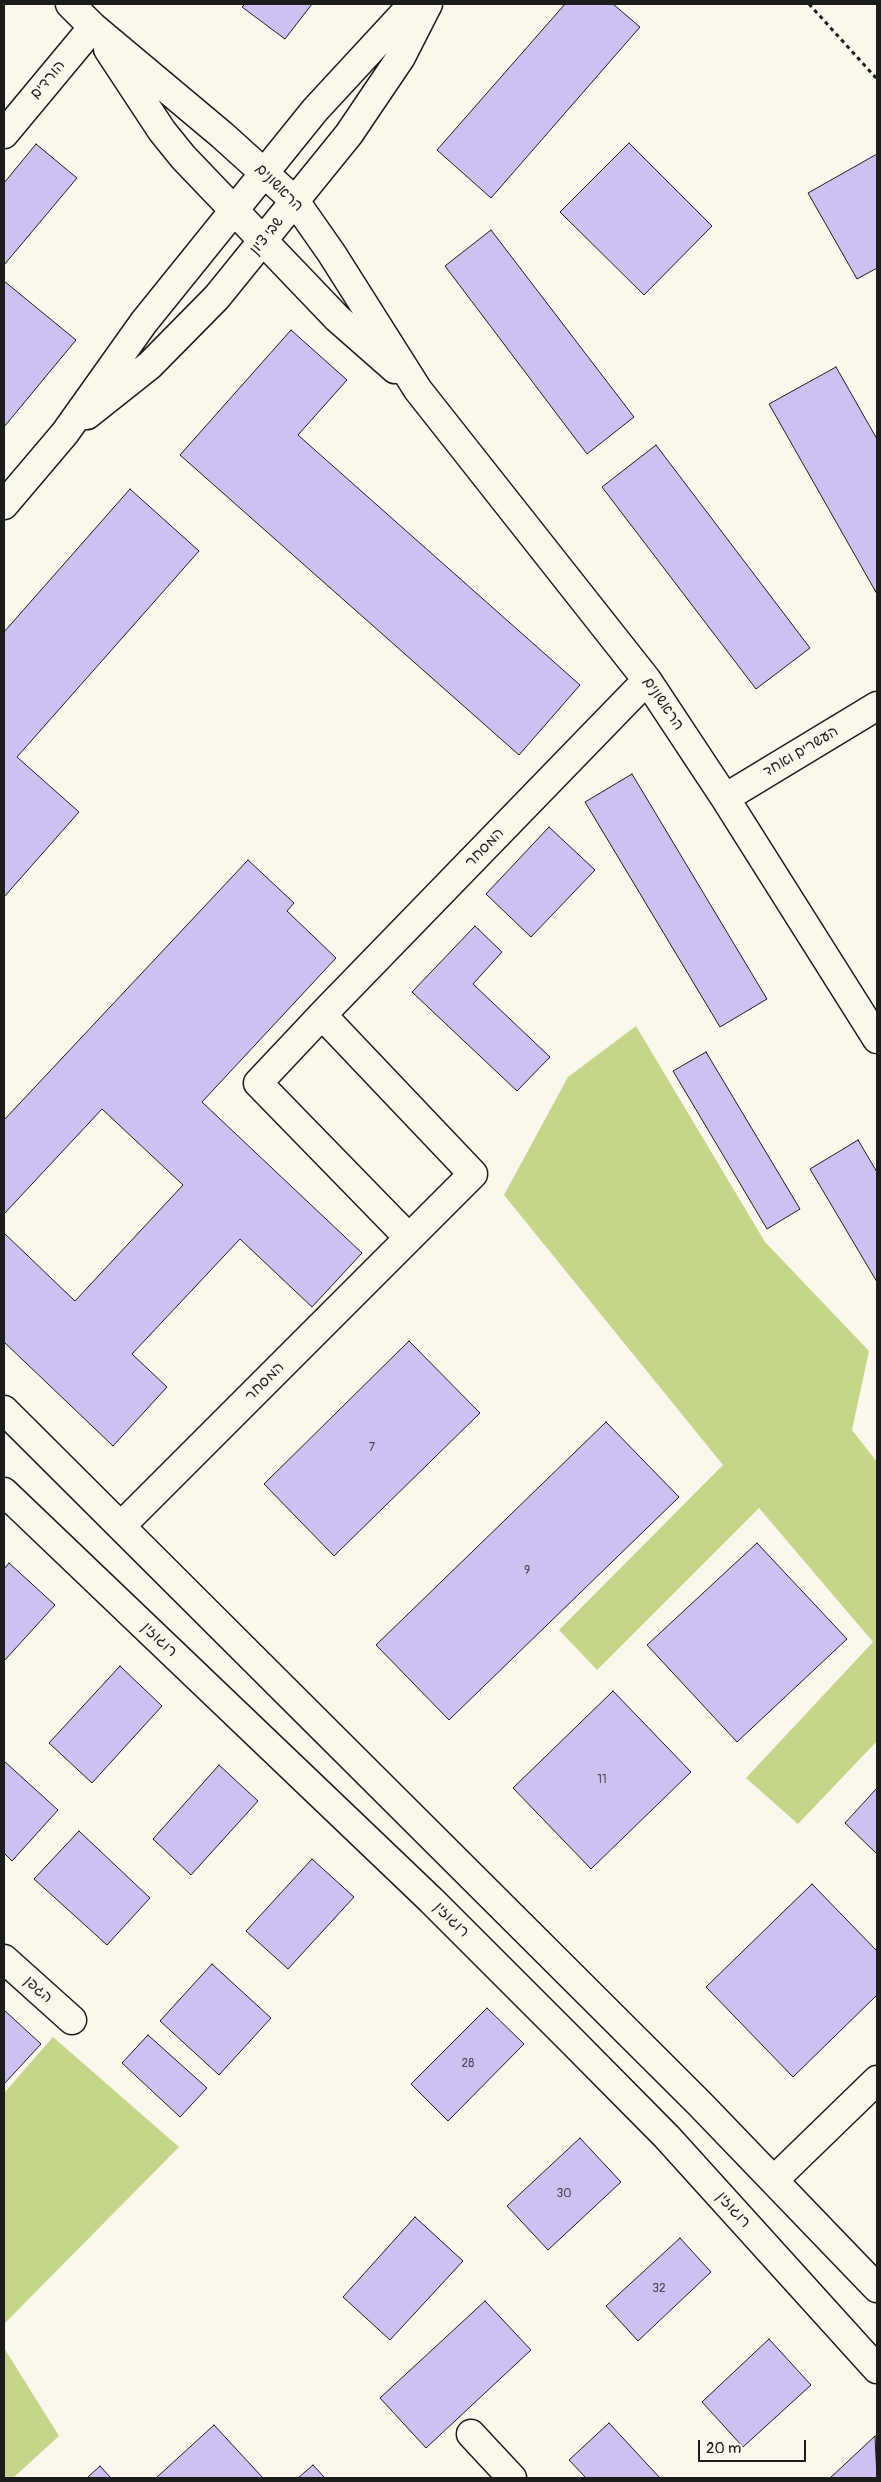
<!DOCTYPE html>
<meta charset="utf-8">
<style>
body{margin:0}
#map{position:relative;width:881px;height:2482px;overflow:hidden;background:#fbf7ec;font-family:Pangolin,sans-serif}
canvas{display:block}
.frame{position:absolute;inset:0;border:5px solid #1c1c1c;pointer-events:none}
.scale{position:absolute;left:698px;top:2440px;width:108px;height:22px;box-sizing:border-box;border:2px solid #1c1c1c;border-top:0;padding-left:6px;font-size:15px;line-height:18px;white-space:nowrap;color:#1c1c1c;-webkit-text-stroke:4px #fbf7ec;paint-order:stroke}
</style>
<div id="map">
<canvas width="881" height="2482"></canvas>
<div class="frame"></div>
<div class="scale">20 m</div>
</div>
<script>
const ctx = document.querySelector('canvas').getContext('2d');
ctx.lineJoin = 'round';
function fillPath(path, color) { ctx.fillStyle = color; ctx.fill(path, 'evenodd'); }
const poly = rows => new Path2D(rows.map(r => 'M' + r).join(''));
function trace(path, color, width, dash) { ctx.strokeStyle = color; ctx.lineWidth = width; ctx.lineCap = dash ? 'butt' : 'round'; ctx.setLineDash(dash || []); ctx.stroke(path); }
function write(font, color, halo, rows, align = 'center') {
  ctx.font = font + ' Pangolin,"Playpen Sans Hebrew",sans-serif'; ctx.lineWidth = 4; ctx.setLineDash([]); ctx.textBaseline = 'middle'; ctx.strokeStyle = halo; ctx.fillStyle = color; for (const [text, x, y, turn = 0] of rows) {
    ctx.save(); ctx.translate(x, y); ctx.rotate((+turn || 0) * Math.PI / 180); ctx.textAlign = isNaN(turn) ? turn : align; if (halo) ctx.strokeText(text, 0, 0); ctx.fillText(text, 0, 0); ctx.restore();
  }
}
fillPath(poly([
 [636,1026,765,1242,869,1351,852,1430,877,1462,877,1741,798,1824,746,1778,873,1642,759,1508,597,1670,559,1630,723,1465,504,1195,568,1077],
 [53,2037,179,2147,4,2324,4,2093],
 [4,2348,59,2436,13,2478,4,2478]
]), '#c5d58a');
const building = poly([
 [245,4,312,4,285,39,242,7,245,4],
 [565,4,613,4,640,27,491,198,437,150,565,4],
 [629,143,712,226,644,295,560,212,629,143],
 [36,144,77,178,4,265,4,183,36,144],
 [877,154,877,268,857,279,808,193,877,154],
 [491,230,634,417,587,454,445,266,491,230],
 [4,281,76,340,4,427,4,281],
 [291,330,347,380,298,435,580,685,519,755,180,455,291,330],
 [836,367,877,439,877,594,769,404,836,367],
 [656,445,810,648,756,689,602,487,656,445],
 [130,489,199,551,17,757,79,812,4,897,4,632,130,489],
 [632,774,767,999,720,1027,585,802,632,774],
 [549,827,595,870,531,937,486,894,549,827],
 [248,860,294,903,287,911,336,958,202,1102,362,1253,312,1307,240,1239,132,1354,167,1387,113,1446,4,1342,4,1233,75,1301,183,1185,102,1109,4,1214,4,1120,248,860],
 [475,926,502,952,473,984,550,1057,517,1091,412,992,475,926],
 [706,1052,800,1209,767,1229,673,1071,706,1052],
 [858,1140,877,1172,877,1282,810,1169,858,1140],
 [409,1341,480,1413,334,1556,264,1484,409,1341],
 [606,1422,679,1497,449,1720,376,1645,606,1422],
 [757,1543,847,1639,737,1742,647,1645,757,1543],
 [9,1563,55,1605,4,1661,4,1569,9,1563],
 [120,1666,162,1706,92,1783,49,1743,120,1666],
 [613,1691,691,1772,591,1869,513,1788,613,1691],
 [4,1761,58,1810,12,1861,4,1853,4,1761],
 [219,1765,258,1801,191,1875,153,1839,219,1765],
 [877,1788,877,1854,845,1823,877,1788],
 [79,1831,150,1898,107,1945,34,1879,79,1831],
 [312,1859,354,1897,288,1969,246,1931,312,1859],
 [812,1884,877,1951,877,1995,793,2077,706,1987,812,1884],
 [212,1964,271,2018,219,2075,160,2021,212,1964],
 [487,2008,524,2044,448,2121,411,2084,487,2008],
 [4,2010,41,2044,4,2084,4,2010],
 [148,2035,207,2088,180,2117,122,2063,148,2035],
 [580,2138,621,2182,548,2250,507,2206,580,2138],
 [415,2217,463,2261,390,2340,343,2297,415,2217],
 [680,2238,711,2272,638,2341,606,2306,680,2238],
 [485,2301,531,2350,426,2448,380,2398,485,2301],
 [769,2339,811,2385,743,2447,702,2402,769,2339],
 [609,2423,660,2478,586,2478,569,2460,609,2423],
 [214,2425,263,2478,156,2478,214,2425],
 [875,2436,877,2478,830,2478,875,2436],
 [313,2465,325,2478,298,2478,313,2465],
 [100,2466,111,2478,87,2478,100,2466]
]);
fillPath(building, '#cfc0f2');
trace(building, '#1c1c1c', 1);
const minor = poly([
 [70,4,93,27,222,135,295,201,332,254,418,390,647,680,725,798,877,1039],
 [108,49,162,131,183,157,337,318,395,369],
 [4,134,93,27],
 [87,415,150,365,217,297,349,134,401,57,428,4],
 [4,505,65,433,144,322,315,110,413,4],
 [725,798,877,706],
 [322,1015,647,680],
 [4,1410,700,2104,877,2288],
 [4,1492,431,1900,573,2042,667,2137,877,2369],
 [121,1526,473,1174,322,1015,258,1083,409,1238],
 [4,1959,72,2020],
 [775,2179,877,2080],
 [471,2434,512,2478]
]);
trace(minor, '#1c1c1c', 31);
trace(poly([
 [809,4,877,79]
]), '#1c1c1c', 3, [4, 4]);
trace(minor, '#fbf7ec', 28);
write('12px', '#494552', null, [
 ["7",372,1448],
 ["9",527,1571],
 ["11",602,1780],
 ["28",468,2064],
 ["30",564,2194],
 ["32",659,2289]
]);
write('15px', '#1c1c1c', '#fbf7ec', [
 ["הורדים",48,80,-50],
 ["הראשונים",279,188,45],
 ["שבי ציון",267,236,-51],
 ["הראשונים",663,704,56],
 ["העשרים ואחד",801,752,-31],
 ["המסחר",485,848,-46],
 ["המסחר",265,1382,-45],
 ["רוגוזין",159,1640,44],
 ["רוגוזין",451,1920,45],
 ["הגפן",38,1990,42],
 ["רוגוזין",733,2210,48]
]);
</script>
